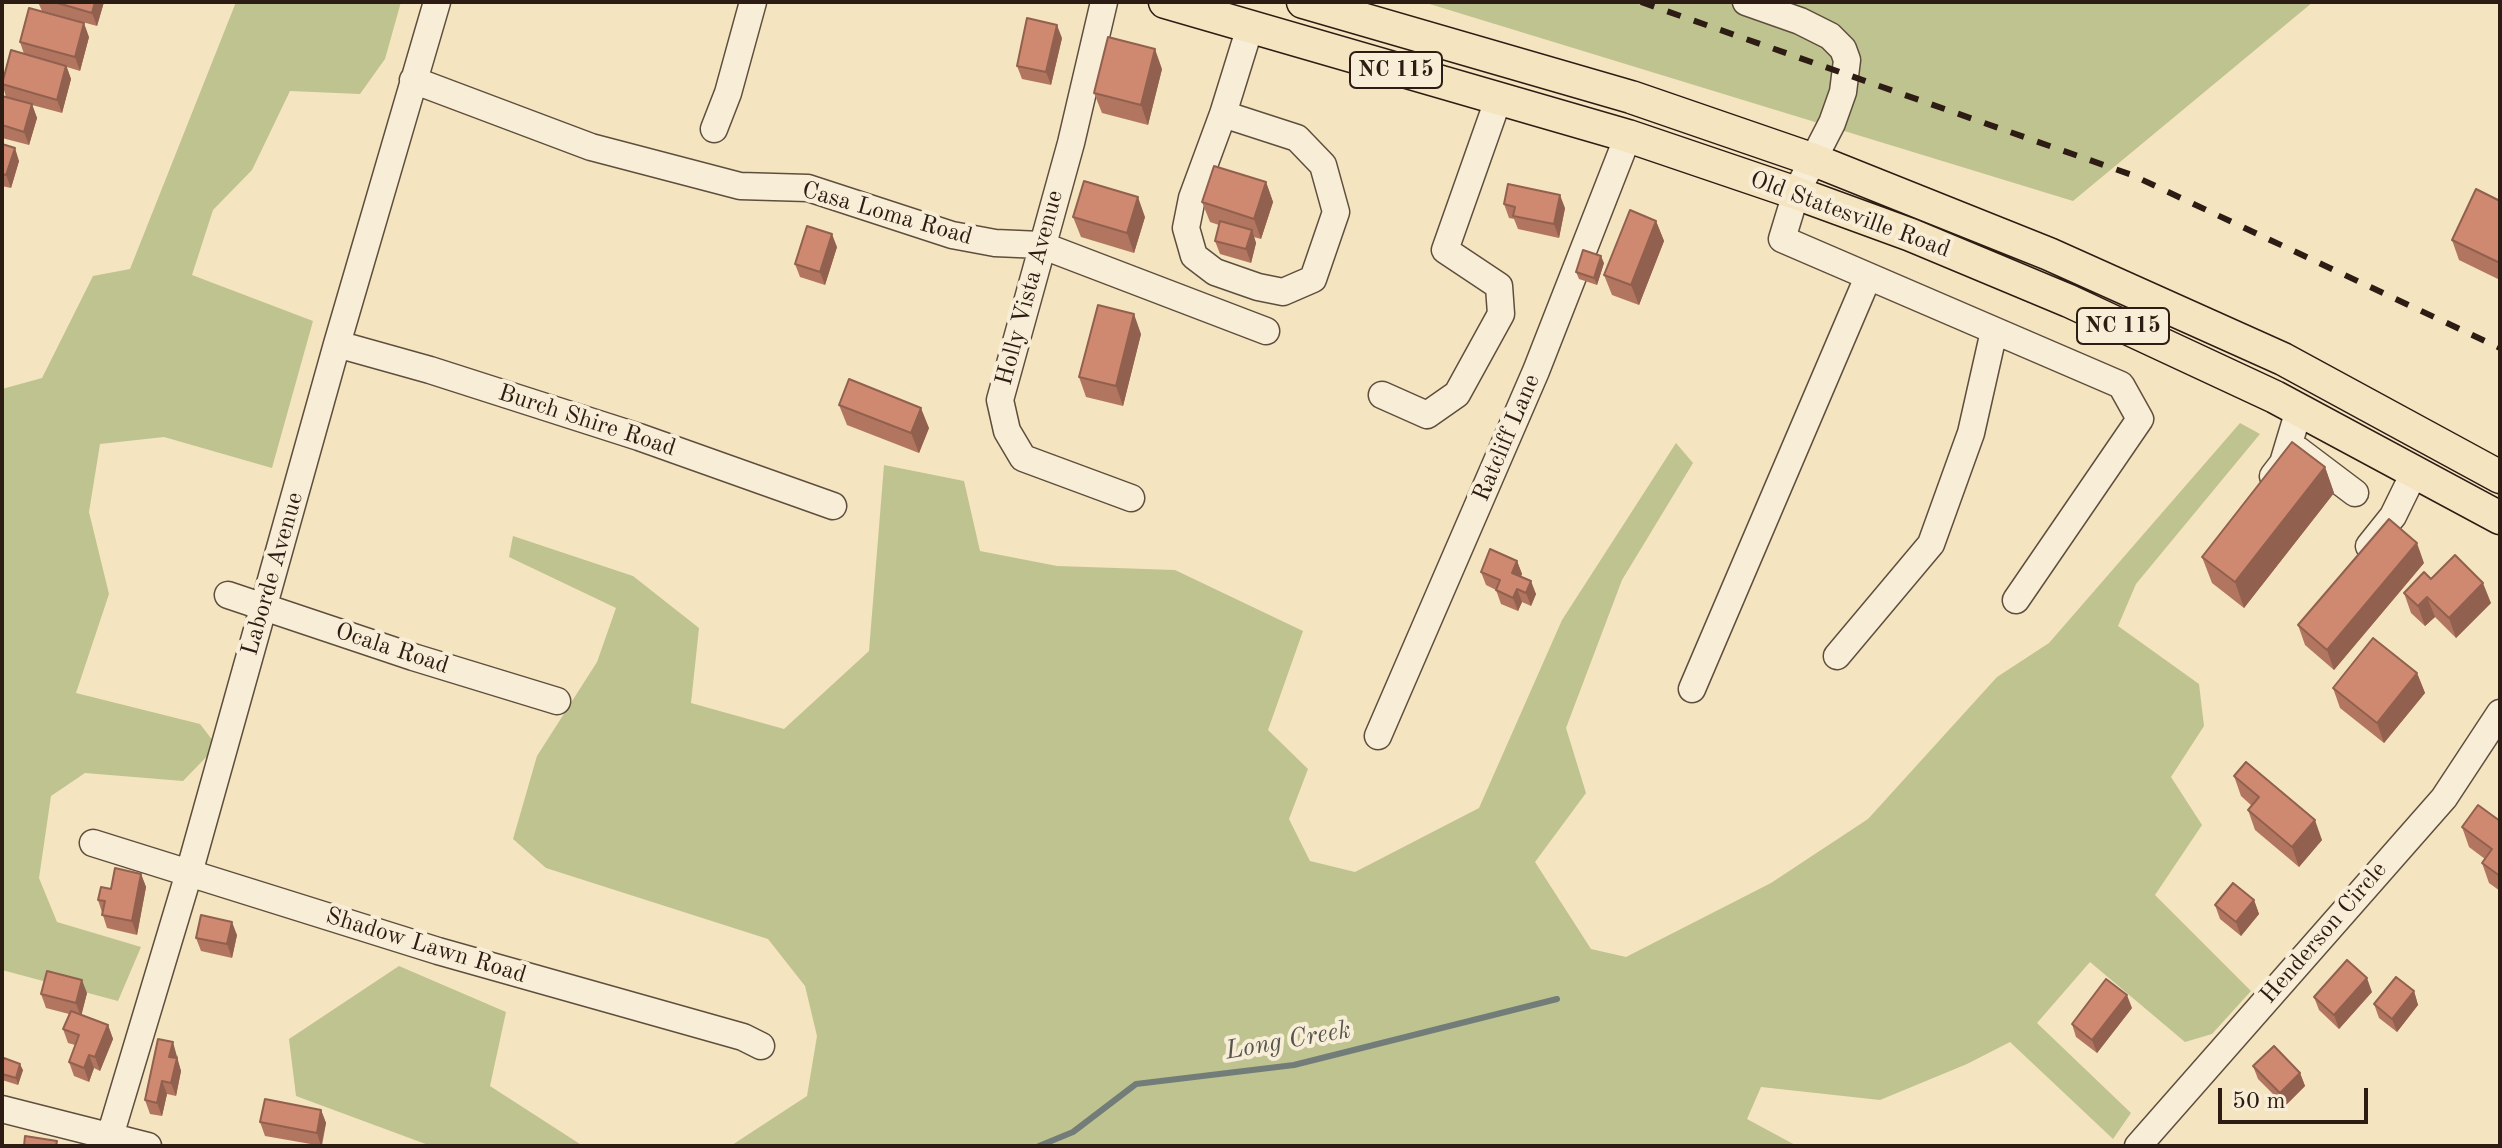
<!DOCTYPE html>
<style>
body{margin:0}
#map{position:relative;width:2502px;height:1148px;overflow:hidden;background:#f5e4c0;font-family:"Old Standard TT",serif}
canvas{display:block}
.frame{position:absolute;inset:0;border:4px solid #2c1c13;pointer-events:none}
.scale{position:absolute;left:2218px;top:1088px;width:150px;height:36px;box-sizing:border-box;border:4px solid #2c1c13;border-top:0;padding-left:10px;font-size:24px;line-height:28px;white-space:nowrap;color:#2c1c13;-webkit-text-stroke:6px #f8edd6;paint-order:stroke}
</style>
<div id="map">
<canvas width="2502" height="1148"></canvas>
<div class="frame"></div>
<div class="scale">50 m</div>
</div>
<script>
const ctx = document.querySelector('canvas').getContext('2d');
ctx.lineJoin = 'round';
function fillPath(path, color) { ctx.fillStyle = color; ctx.fill(path, 'evenodd'); }
const poly = rows => new Path2D(rows.map(r => 'M' + r).join(''));
function trace(path, color, width, dash) { ctx.strokeStyle = color; ctx.lineWidth = width; ctx.lineCap = dash ? 'butt' : 'round'; ctx.setLineDash(dash || []); ctx.stroke(path); }
function write(font, color, halo, rows, align = 'center') {
  ctx.font = font + ' "Old Standard TT",serif'; ctx.lineWidth = 8; ctx.setLineDash([]); ctx.textBaseline = 'middle'; ctx.strokeStyle = halo; ctx.fillStyle = color; for (const [text, x, y, turn = 0] of rows) {
    ctx.save(); ctx.translate(x, y); ctx.rotate((+turn || 0) * Math.PI / 180); ctx.textAlign = isNaN(turn) ? turn : align; if (halo) ctx.strokeText(text, 0, 0); ctx.fillText(text, 0, 0); ctx.restore();
  }
}
fillPath(poly([
 [236,2,401,2,385,59,360,94,290,91,252,170,213,210,192,275,313,321,272,468,164,437,100,444,89,512,109,594,76,693,200,724,217,746,183,781,85,773,51,796,39,878,57,922,141,947,118,1001,2,970,2,389,42,378,93,276,130,269],
 [1423,2,2313,2,2073,201],
 [2240,423,2260,434,2136,584,2118,626,2199,684,2204,726,2171,777,2202,825,2155,895,2251,991,2212,1034,2185,1042,2090,962,2037,1023,2131,1113,2113,1139,2010,1042,1967,1064,1880,1100,1761,1087,1747,1119,1797,1146,721,1146,732,1145,807,1096,817,1036,805,986,768,939,546,868,513,839,537,756,597,662,616,608,509,557,513,536,633,576,699,628,691,703,784,729,869,651,884,465,964,481,980,551,1057,566,1175,570,1303,631,1268,730,1308,769,1289,819,1310,861,1355,872,1479,808,1562,620,1676,443,1693,463,1622,580,1566,728,1586,793,1535,862,1591,949,1626,957,1771,883,1868,819,1997,677,2049,643],
 [399,966,506,1012,490,1086,583,1146,431,1146,296,1096,289,1039]
]), '#bfc390');
trace(poly([
 [1039,1146,1073,1132,1136,1084,1294,1065,1557,999]
]), '#727c78', 6);
const minor = poly([
 [1104,2,1071,143,1000,400,1007,431,1023,458,1131,498],
 [1746,2,1800,21,1830,36,1843,49,1847,60,1843,92,1832,123,1796,193,1782,239,2121,385,2140,419,2016,600],
 [413,80,591,147,740,186,808,188,952,235,995,243,1041,245,1266,331],
 [1223,114,1297,138,1323,165,1336,212,1313,279,1283,292,1258,287,1215,272,1194,256,1186,228,1192,198,1223,114,1250,27],
 [714,129,728,93,753,2],
 [337,344,430,370,639,437,833,506],
 [1382,395,1427,415,1457,394,1501,314,1499,286,1445,250,1498,100],
 [2298,450,2355,493],
 [2273,476,2283,463,2299,410],
 [2369,546,2393,516,2415,471],
 [228,595,413,657,557,701],
 [1837,656,1931,544,1971,433,1994,331],
 [1692,689,1868,277],
 [1378,736,1536,371,1628,136],
 [93,843,438,951,743,1037,761,1046],
 [2,1109,148,1146],
 [107,1146,189,873,337,344,437,2],
 [2138,1146,2444,798,2500,713]
]);
const major = poly([
 [1165,2,1628,136,1796,193,1911,235,2069,301,2275,397,2500,518],
 [1303,2,1631,97,1814,160,2049,254,2283,359,2500,477]
]);
trace(minor, '#5e4e3e', 29);
trace(major, '#2c1c13', 35);
trace(minor, '#f8edd6', 26);
trace(major, '#f5e4c0', 32);
trace(poly([
 [1641,2,2132,175,2500,348]
]), '#2c1c13', 6, [14, 14]);
fillPath(poly([
 [38,2,104,2,97,26,42,11],
 [89,37,80,71,67,67,71,79,62,113,32,105,37,118,29,145,2,138,2,96,6,97,2,83,24,54,20,42],
 [1062,38,1051,85,1022,79,1017,66],
 [1162,69,1148,125,1102,113,1094,93],
 [2,144,19,161,11,188,2,186],
 [1266,182,1273,202,1261,239,1254,237,1256,243,1251,263,1220,254,1215,241,1219,225,1210,222,1202,202],
 [2500,201,2500,280,2459,260,2452,240],
 [1504,204,1565,208,1559,238,1518,229,1514,219,1509,218],
 [1073,217,1145,217,1134,253,1081,237],
 [1656,221,1664,241,1639,305,1612,295,1604,275],
 [837,247,825,285,800,277,795,264],
 [1604,263,1597,285,1579,279,1576,272],
 [1141,334,1123,406,1086,397,1079,377],
 [839,405,929,428,919,453,847,425],
 [2325,467,2334,493,2244,608,2212,583,2202,557],
 [1517,561,1522,574,1521,576,1536,594,1531,606,1522,602,1518,611,1501,604,1496,590,1486,585,1481,572],
 [2424,563,2334,670,2305,645,2298,625],
 [2431,579,2491,603,2456,638,2435,617,2425,626,2411,613,2404,593],
 [2417,673,2425,693,2384,743,2340,708,2333,688],
 [2234,776,2322,840,2299,867,2255,830,2248,810,2252,806,2241,796],
 [2500,821,2500,891,2489,883,2482,863,2485,859,2469,847,2462,827],
 [141,874,146,887,137,935,107,928,98,900],
 [2254,900,2259,914,2241,936,2220,919,2215,905],
 [237,935,232,958,201,951,196,938],
 [2414,991,2418,1005,2397,1032,2379,1018,2374,1004],
 [2372,992,2339,1029,2319,1010,2314,997],
 [87,993,81,1015,108,1025,113,1039,100,1071,94,1068,89,1082,74,1076,69,1062,75,1045,68,1043,63,1029,69,1014,46,1008,41,994],
 [2132,1008,2097,1053,2076,1037,2072,1024],
 [178,1055,177,1059,181,1071,176,1096,167,1094,162,1116,150,1114,145,1100],
 [2,1063,23,1070,18,1085,2,1080],
 [2253,1066,2300,1073,2305,1086,2285,1106,2258,1079],
 [321,1110,326,1123,322,1146,265,1136,260,1122]
]), '#b27660');
fillPath(poly([
 [95,2,104,2,97,26,92,13],
 [84,23,89,37,80,71,75,57],
 [1057,25,1062,38,1051,85,1046,72],
 [1155,49,1162,69,1148,125,1141,105],
 [66,66,71,79,62,113,57,100],
 [32,104,37,118,29,145,24,132],
 [15,148,19,161,11,188,6,175],
 [1266,182,1273,202,1261,239,1254,219],
 [1560,195,1565,208,1559,238,1554,224],
 [1138,197,1145,217,1134,253,1127,233],
 [1656,221,1664,241,1639,305,1631,285],
 [1252,230,1256,243,1251,263,1246,249],
 [832,234,837,247,825,285,820,272],
 [1601,256,1604,263,1597,285,1594,278],
 [1134,314,1141,334,1123,406,1116,386],
 [921,408,929,428,919,453,911,433],
 [2325,467,2334,493,2244,608,2235,582],
 [2417,543,2424,563,2334,670,2327,650],
 [1517,561,1522,574,1517,586,1512,573],
 [1531,581,1536,594,1531,606,1526,593],
 [2483,583,2491,603,2456,638,2449,618],
 [1517,589,1522,602,1518,611,1513,598],
 [2427,597,2435,617,2425,626,2418,606],
 [2417,673,2425,693,2384,743,2377,723],
 [2315,820,2322,840,2299,867,2292,847],
 [141,874,146,887,137,935,132,921],
 [2254,900,2259,914,2241,936,2236,922],
 [232,922,237,935,232,958,227,944],
 [2367,978,2372,992,2339,1029,2334,1015],
 [82,980,87,993,81,1017,76,1003],
 [2414,991,2418,1005,2397,1032,2392,1019],
 [2127,995,2132,1008,2097,1053,2092,1040],
 [108,1025,113,1039,100,1071,95,1057],
 [173,1042,181,1071,176,1096,171,1083,169,1057],
 [89,1055,94,1068,89,1082,84,1068],
 [20,1064,23,1070,18,1085,16,1078],
 [2300,1073,2305,1086,2285,1106,2280,1093],
 [162,1081,167,1094,162,1116,157,1103],
 [321,1110,326,1123,321,1146,317,1133]
]), '#91604e');
const building = poly([
 [54,2,95,2,92,13,54,2],
 [29,8,84,23,75,57,20,42,29,8],
 [1027,18,1057,25,1046,72,1017,66,1027,18],
 [1108,37,1155,49,1141,105,1094,93,1108,37],
 [11,50,66,66,57,100,2,84,11,50],
 [2,96,32,104,24,132,2,125,2,96],
 [2,144,15,148,6,175,2,174,2,144],
 [1214,166,1266,182,1254,219,1202,202,1214,166],
 [1084,181,1138,197,1127,233,1073,217,1084,181],
 [1508,184,1560,195,1554,224,1513,216,1515,207,1504,204,1508,184],
 [2476,189,2500,201,2500,263,2452,240,2476,189],
 [1630,210,1656,221,1631,285,1604,275,1630,210],
 [1220,221,1252,230,1246,249,1215,241,1220,221],
 [807,226,832,234,820,272,795,264,807,226],
 [1583,250,1601,256,1594,278,1576,272,1583,250],
 [1098,305,1134,314,1116,386,1079,377,1098,305],
 [849,379,921,408,911,433,839,405,849,379],
 [2292,442,2325,467,2235,582,2202,557,2292,442],
 [2389,519,2417,543,2327,650,2298,625,2389,519],
 [1490,549,1517,561,1512,573,1531,581,1526,593,1517,589,1513,598,1496,590,1500,580,1481,572,1490,549],
 [2455,555,2483,583,2449,618,2427,597,2418,606,2404,593,2424,572,2431,579,2455,555],
 [2373,638,2417,673,2377,723,2333,688,2373,638],
 [2246,762,2315,820,2292,847,2248,810,2259,797,2234,776,2246,762],
 [2478,805,2500,821,2500,876,2482,863,2492,849,2462,827,2478,805],
 [115,868,141,874,132,921,102,915,105,901,98,900,101,887,111,889,115,868],
 [2233,883,2254,900,2236,922,2215,905,2233,883],
 [201,915,232,922,227,944,196,938,201,915],
 [2347,960,2367,978,2334,1015,2314,997,2347,960],
 [47,971,82,980,76,1003,41,994,47,971],
 [2396,977,2414,991,2392,1019,2374,1004,2396,977],
 [2106,979,2127,995,2092,1040,2072,1024,2106,979],
 [71,1011,108,1025,95,1057,89,1055,84,1068,69,1062,79,1035,63,1029,71,1011],
 [158,1039,173,1042,169,1057,177,1058,171,1083,162,1081,157,1103,145,1100,158,1039],
 [2274,1046,2300,1073,2280,1093,2253,1066,2274,1046],
 [4,1058,20,1064,16,1078,2,1074,2,1063,4,1058],
 [265,1099,321,1110,317,1133,260,1122,265,1099],
 [25,1136,57,1141,56,1146,24,1146,25,1136]
]);
fillPath(building, '#cf8970');
trace(building, '#91604e', 2);
for (const [x, y, w] of [
 [1396,70,92],
 [2123,326,92]
]) { const box = new Path2D(); box.roundRect(x - w / 2, y - 18, w, 36, 6); ctx.fillStyle = '#f8edd6'; ctx.fill(box); trace(box, '#2c1c13', 2); }
write('bold 22px', '#2c1c13', null, [
 ["NC 115",1396,70],
 ["NC 115",2123,326]
]);
write('24px', '#2c1c13', '#f8edd6', [
 ["Casa Loma Road",887,214,16],
 ["Old Statesville Road",1850,215,20],
 ["Holly Vista Avenue",1030,288,-75],
 ["Burch Shire Road",587,421,18],
 ["Ratcliff Lane",1507,438,-67],
 ["Laborde Avenue",273,574,-74],
 ["Ocala Road",392,649,18],
 ["Henderson Circle",2324,933,-49],
 ["Shadow Lawn Road",426,946,17]
]);
write('italic 26px', '#55544e', '#f8edd6', [
 ["Long Creek",1288,1041,-10]
]);
</script>
